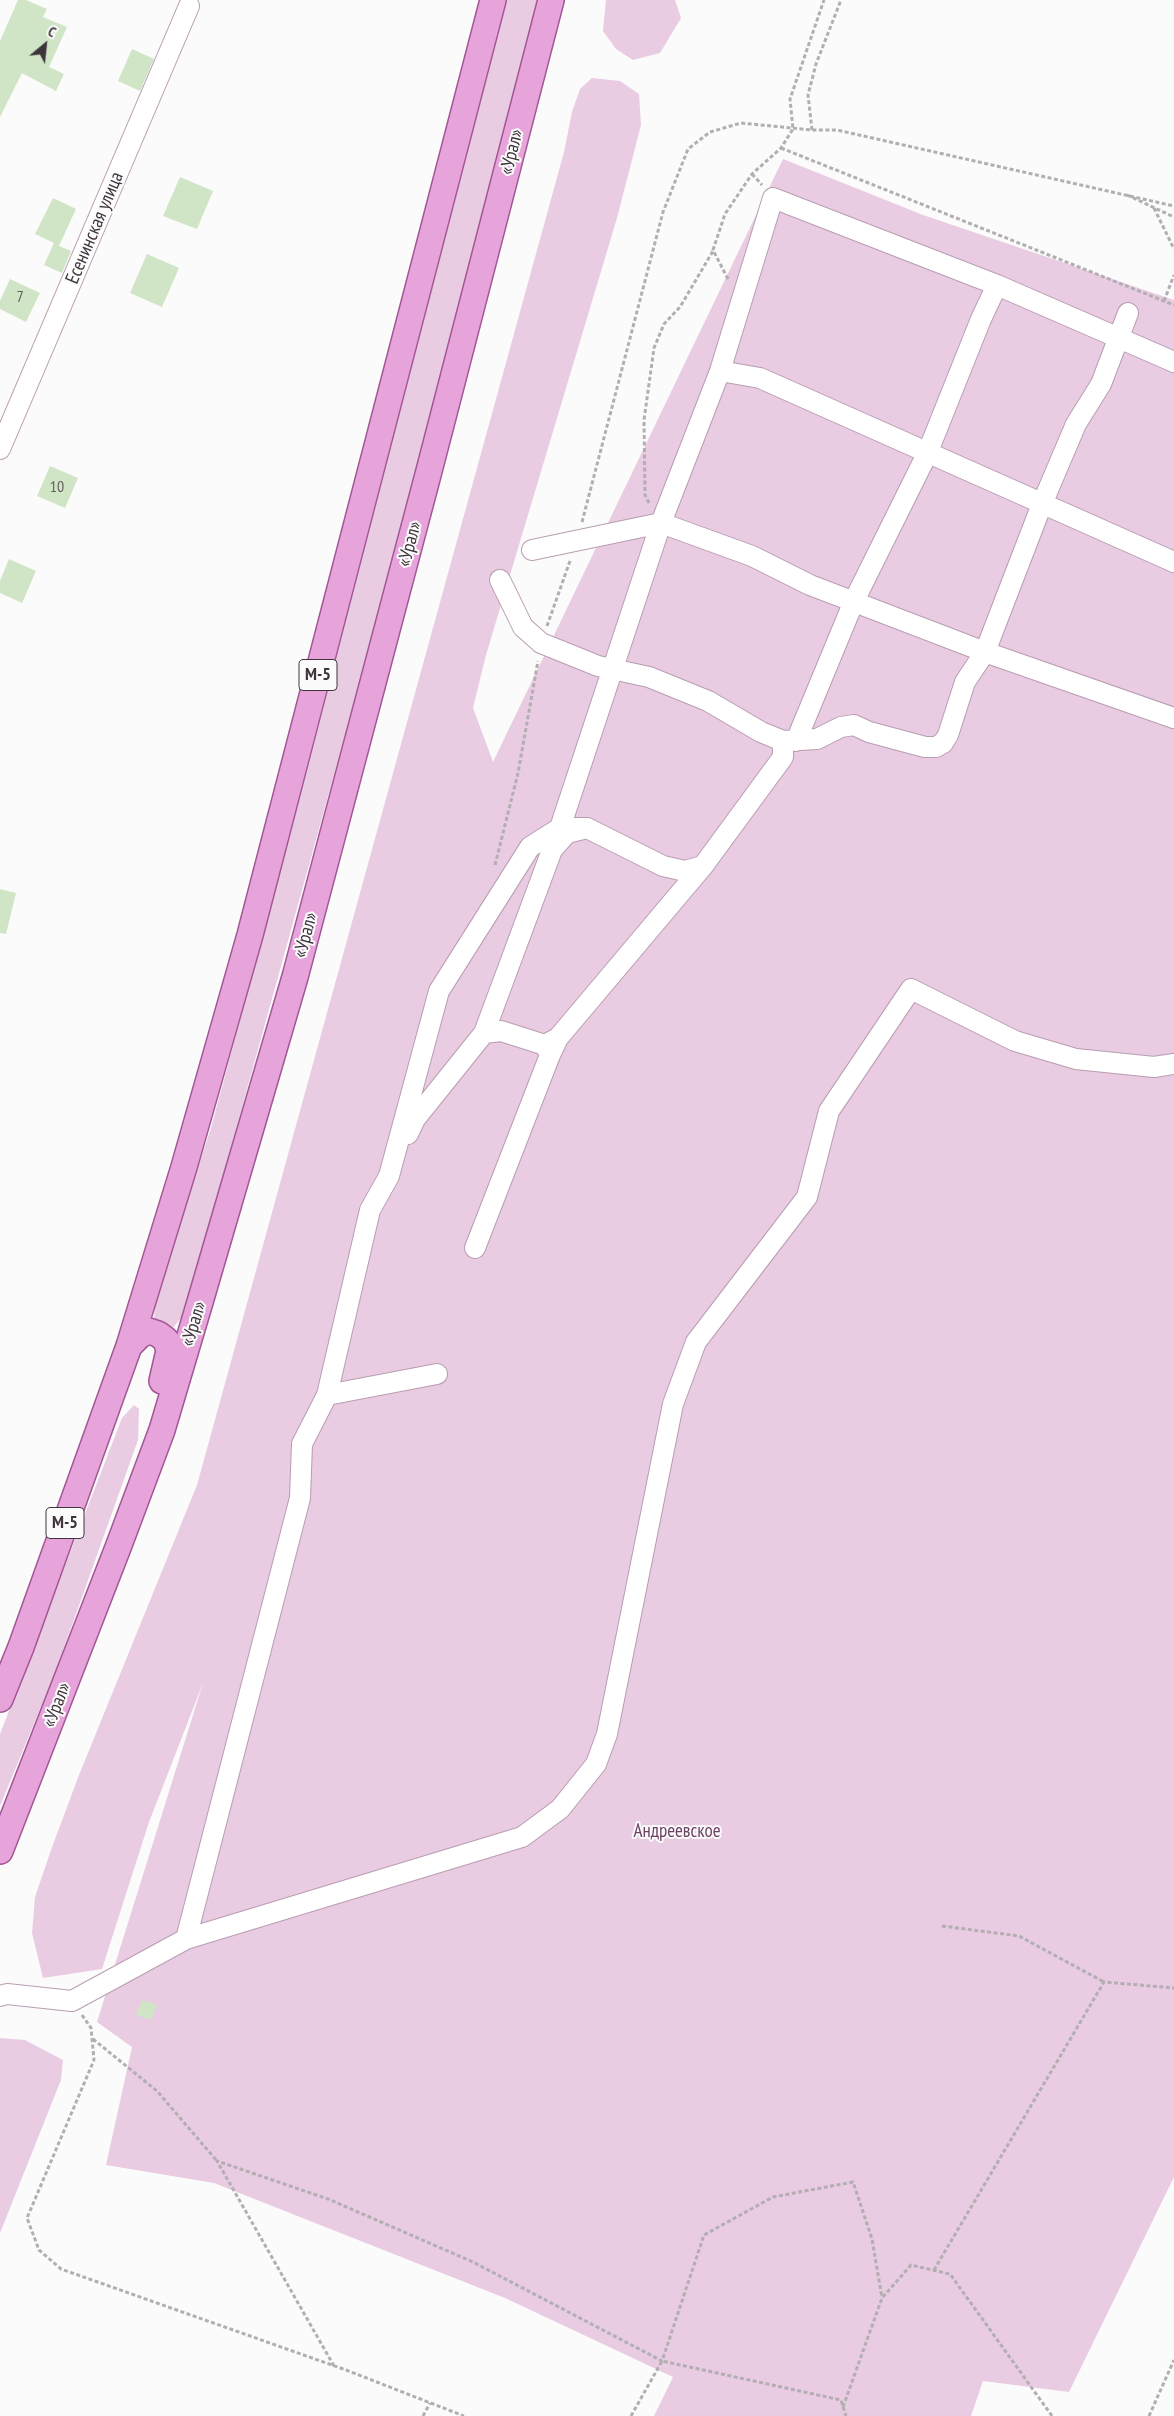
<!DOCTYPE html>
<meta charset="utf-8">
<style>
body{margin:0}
#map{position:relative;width:1174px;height:2416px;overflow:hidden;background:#fbfbfb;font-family:"PT Sans Narrow",sans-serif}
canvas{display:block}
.north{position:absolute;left:20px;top:20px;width:50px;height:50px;-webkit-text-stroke:4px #fbfbfb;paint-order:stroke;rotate:28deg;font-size:14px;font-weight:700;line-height:20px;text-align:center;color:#3f343c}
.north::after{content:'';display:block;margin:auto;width:18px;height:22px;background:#3f343c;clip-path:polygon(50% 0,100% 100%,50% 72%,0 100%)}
</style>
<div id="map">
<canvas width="1174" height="2416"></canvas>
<div class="north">С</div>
</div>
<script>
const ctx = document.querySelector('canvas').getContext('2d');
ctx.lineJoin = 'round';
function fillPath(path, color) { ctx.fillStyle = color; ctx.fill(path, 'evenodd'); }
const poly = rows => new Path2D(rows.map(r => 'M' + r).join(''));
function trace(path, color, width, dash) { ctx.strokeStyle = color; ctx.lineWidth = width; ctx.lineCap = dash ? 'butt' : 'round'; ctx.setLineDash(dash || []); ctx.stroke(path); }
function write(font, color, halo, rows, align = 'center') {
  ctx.font = font + ' "PT Sans Narrow",sans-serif'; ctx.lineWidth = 4; ctx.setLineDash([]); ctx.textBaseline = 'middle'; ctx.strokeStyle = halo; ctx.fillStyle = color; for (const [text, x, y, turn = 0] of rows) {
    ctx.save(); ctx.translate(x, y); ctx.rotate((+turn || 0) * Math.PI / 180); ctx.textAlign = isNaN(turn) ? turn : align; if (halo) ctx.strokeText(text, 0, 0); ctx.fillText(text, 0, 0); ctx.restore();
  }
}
fillPath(poly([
 [507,0,540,0,395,554,185,1313,172,1329,154,1322,155,1300,211,1128,307,772],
 [606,0,675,0,681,18,660,53,633,60,616,49,603,31],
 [592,78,620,81,639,94,641,125,617,218,486,655,473,708,493,762,783,159,923,215,1174,300,1174,2177,1069,2392,983,2381,971,2416,654,2416,673,2377,505,2298,214,2183,106,2165,132,2047,97,2022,203,1683,149,1822,102,1969,43,1978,32,1933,35,1897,51,1850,79,1775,197,1485,564,152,572,112,580,89],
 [134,1405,139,1409,138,1440,56,1670,0,1806,0,1734,122,1418],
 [0,2038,25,2040,63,2060,61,2080,0,2233]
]), '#e9cbe2');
fillPath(poly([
 [18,0,26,0,47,9,43,17,67,27,49,67,64,74,56,91,22,73,0,117,0,41],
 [132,49,154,59,140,91,118,81],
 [180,177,213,191,197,229,163,216],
 [53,198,76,209,59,246,71,251,62,273,44,265,54,243,35,234],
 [147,254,179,268,162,307,130,293],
 [10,279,40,293,26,322,0,309,0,301],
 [50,466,78,478,65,508,37,496],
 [9,559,36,571,22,603,0,593,0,581],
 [0,889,16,893,6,934,0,933],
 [142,2000,157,2005,151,2020,136,2015]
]), '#cfe5c6');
const minor = poly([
 [720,371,760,378,1174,562],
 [0,449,189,6],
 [532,550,661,523,752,556,810,585,985,652,1174,718],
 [500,580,523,627,541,643,598,666,649,677,708,701,761,732,783,741,817,739,841,727,854,725,869,732,925,747,936,747,943,743,948,735,965,682,985,652,1042,504,1076,424,1101,384,1128,313],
 [796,741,854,601,927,454,981,319,997,285],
 [574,828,587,828,663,866,685,871,703,866],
 [484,1033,501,1031,545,1045,556,1039],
 [550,1055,558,1038,703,866,783,757,783,741],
 [408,1134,415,1119,484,1033,552,850,567,833,587,828],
 [475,1248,550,1055,545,1045],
 [327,1395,437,1374],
 [186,1939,522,1837,560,1809,596,1764,607,1734,673,1404,696,1342,807,1197,829,1111,911,989,1015,1041,1076,1059,1154,1067,1174,1064],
 [0,1996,7,1994,72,2001,186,1939,300,1498,302,1444,327,1395,370,1210,389,1176,439,991,530,847,560,828,661,523,720,371,773,198,997,285,1174,362]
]);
const major = poly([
 [129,1346,140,1335,149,1331,158,1334,166,1340,169,1351,162,1381],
 [0,1699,21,1647,129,1346,184,1167,250,935,493,0],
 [0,1851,119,1545,162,1430,200,1302,295,977,429,471,551,0]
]);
trace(minor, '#b99db2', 22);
trace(major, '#a25694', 28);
trace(poly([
 [812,130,808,95,816,64,841,0],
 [781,148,1174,305],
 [752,174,762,185],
 [1127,195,1174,217],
 [1154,208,1174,249],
 [728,279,713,250,725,214,752,174,781,148,793,129,790,99,824,0],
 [1164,301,1174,275],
 [649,503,645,495,644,420,654,348,664,324,680,307,713,251],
 [582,522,663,212,688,149,710,132,741,123,812,130,837,130,1174,206],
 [547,626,570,561],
 [495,865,518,773,538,661],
 [942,1926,1019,1936,1104,1982],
 [82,2015,91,2028,94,2060,27,2218,39,2250,61,2269,346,2370,464,2416],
 [93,2039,157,2091,217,2161],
 [934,2270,1104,1982,1174,1988],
 [334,2366,217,2161,328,2199,473,2262,662,2361,704,2235,773,2197,853,2182,872,2239,882,2298],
 [843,2407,882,2298,911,2265,950,2274,1052,2416],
 [423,2416,430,2403],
 [631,2416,662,2361,841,2400,846,2416],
 [1149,2416,1174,2360]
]), '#b2aeb1', 3, [4, 2.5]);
trace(minor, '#fff', 20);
trace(major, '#e7a4db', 25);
write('16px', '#63605e', null, [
 ["7",20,297],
 ["10",57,487]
]);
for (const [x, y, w] of [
 [318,675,38],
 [65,1523,38]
]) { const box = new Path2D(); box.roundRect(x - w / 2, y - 15.5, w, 31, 4); ctx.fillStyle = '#fbfbfb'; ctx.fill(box); trace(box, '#3f343c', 1); }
write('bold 18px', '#3f343c', null, [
 ["М-5",318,675],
 ["М-5",65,1523]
]);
write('19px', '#3f343c', '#fbfbfb', [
 ["«Урал»",512,152,-76],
 ["Есенинская улица",95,228,-67],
 ["«Урал»",410,544,-75],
 ["«Урал»",306,935,-75],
 ["«Урал»",194,1324,-73],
 ["«Урал»",57,1705,-69]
]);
write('19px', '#6d4264', '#fbfbfb', [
 ["Андреевское",677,1832]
]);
</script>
